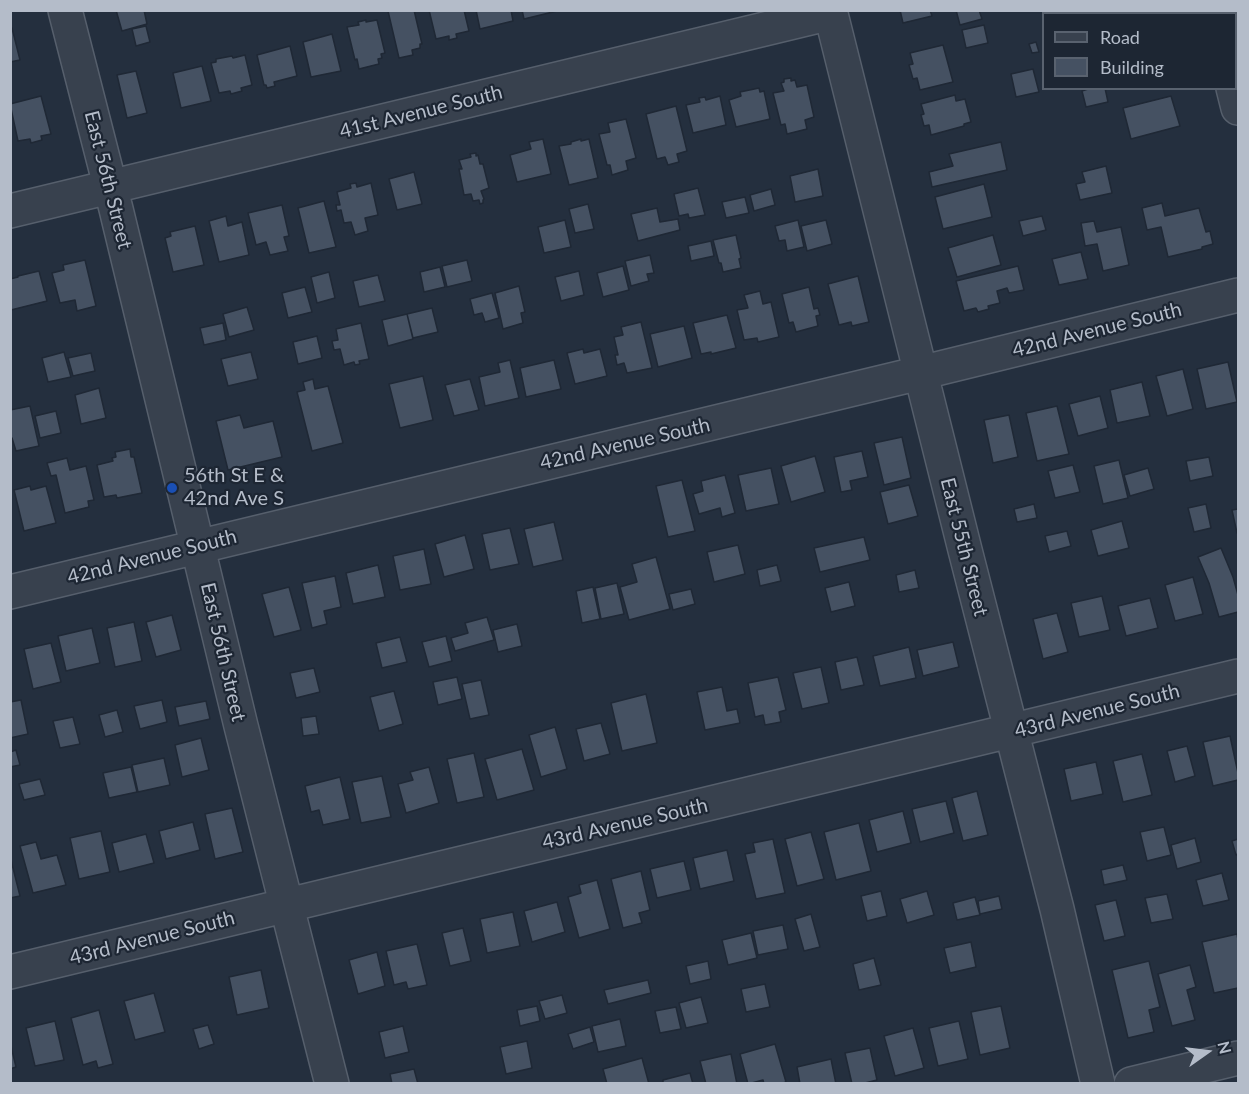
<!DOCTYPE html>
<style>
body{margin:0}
#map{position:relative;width:1249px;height:1094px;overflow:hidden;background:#242f3e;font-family:Lato,sans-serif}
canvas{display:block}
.frame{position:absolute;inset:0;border:12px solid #b4bcc9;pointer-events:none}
.legend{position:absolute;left:1042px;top:12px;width:195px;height:78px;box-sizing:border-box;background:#1d2633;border:2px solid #59626f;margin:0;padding:8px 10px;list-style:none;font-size:18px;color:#b4bcc9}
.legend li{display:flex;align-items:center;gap:12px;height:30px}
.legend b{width:30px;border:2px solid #59626f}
.north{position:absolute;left:1177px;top:1022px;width:60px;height:60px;-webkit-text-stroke:4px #1d2633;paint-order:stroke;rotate:76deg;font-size:16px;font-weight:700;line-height:24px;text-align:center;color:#b4bcc9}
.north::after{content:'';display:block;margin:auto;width:21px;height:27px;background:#b4bcc9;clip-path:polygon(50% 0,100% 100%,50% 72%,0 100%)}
</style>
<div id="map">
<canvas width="1249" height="1094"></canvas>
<div class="frame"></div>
<ul class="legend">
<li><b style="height:8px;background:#38414e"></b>Road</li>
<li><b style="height:16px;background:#455162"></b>Building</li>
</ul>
<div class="north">N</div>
</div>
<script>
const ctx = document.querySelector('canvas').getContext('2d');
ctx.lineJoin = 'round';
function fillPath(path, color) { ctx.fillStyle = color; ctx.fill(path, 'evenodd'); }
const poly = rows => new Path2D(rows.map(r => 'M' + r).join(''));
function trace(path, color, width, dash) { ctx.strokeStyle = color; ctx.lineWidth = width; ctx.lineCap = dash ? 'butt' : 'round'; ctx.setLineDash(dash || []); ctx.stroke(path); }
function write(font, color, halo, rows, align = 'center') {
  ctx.font = font + ' Lato,sans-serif'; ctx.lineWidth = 4.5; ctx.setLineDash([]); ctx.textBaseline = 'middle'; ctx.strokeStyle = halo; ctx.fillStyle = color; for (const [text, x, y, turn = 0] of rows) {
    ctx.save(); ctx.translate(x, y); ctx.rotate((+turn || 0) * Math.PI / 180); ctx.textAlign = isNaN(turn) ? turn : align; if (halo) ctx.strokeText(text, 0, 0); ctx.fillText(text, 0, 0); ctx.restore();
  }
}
const building = poly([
 [116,10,144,10,147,24,122,31,116,10],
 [414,10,422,44,420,44,420,48,412,50,413,55,399,58,388,11,414,10],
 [429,10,464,10,469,31,456,34,457,38,449,40,449,36,436,39,429,10],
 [476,10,511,10,513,21,480,29,476,10],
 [522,10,557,10,557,11,524,19,522,10],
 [900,10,930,10,932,16,903,23,900,10],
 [956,10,979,10,982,19,960,25,956,10],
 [1048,10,1072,10,1073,14,1049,14,1048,10],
 [1113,10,1145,10,1146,14,1114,14,1113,10],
 [366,20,366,22,377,20,385,53,381,54,382,58,378,59,379,64,359,69,357,59,355,60,347,27,359,25,358,22,366,20],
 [984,25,988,43,966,48,962,30,984,25],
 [146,26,150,42,136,46,132,29,146,26],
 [10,28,12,28,20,60,10,62,10,28],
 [332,34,341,71,311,77,303,42,332,34],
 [1036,42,1039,52,1032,53,1029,44,1036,42],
 [943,45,953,82,920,90,917,78,913,79,909,65,913,64,910,53,943,45],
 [290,46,297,76,274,82,275,86,267,88,266,85,264,85,257,55,290,46],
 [245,55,252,85,241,88,242,91,231,94,230,91,219,93,211,63,216,62,216,59,232,56,233,58,245,55],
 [202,66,211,101,181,108,173,73,202,66],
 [1033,69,1039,92,1016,97,1011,74,1033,69],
 [136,71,147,113,127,118,117,75,136,71],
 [791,78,791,81,795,80,797,87,807,85,814,117,805,120,807,129,787,134,785,124,781,125,773,93,784,91,781,83,784,82,784,79,791,78],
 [759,88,760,92,764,91,770,119,736,127,729,100,741,96,740,92,759,88],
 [1091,88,1105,88,1108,102,1086,107,1082,91,1091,88],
 [955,95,956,101,965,99,971,122,964,124,964,126,931,135,929,125,924,126,921,115,924,114,921,104,955,95],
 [41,96,51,134,41,136,42,140,31,143,30,139,18,141,10,104,41,96],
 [720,96,726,125,693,133,686,105,700,102,699,98,705,97,706,100,720,96],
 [1171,96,1180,126,1131,139,1123,108,1171,96],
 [676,106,687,151,677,154,679,162,668,165,665,157,657,159,646,114,676,106],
 [626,119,636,158,626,161,628,170,612,175,610,165,607,165,599,134,610,132,608,123,626,119],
 [543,139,551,174,517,182,510,155,531,149,529,142,543,139],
 [581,139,581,141,589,139,598,178,569,185,559,146,571,144,571,142,581,139],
 [1001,142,1007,170,932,187,929,172,953,166,949,154,1001,142],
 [476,153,476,156,478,155,480,164,483,164,489,188,481,191,484,199,483,200,483,203,480,204,479,200,473,201,471,194,464,195,459,169,462,169,459,160,471,157,470,154,476,153],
 [1106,166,1112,193,1080,200,1076,184,1085,182,1082,172,1106,166],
 [818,169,823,196,795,202,790,176,818,169],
 [414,172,422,204,397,210,389,179,414,172],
 [356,183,357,187,371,183,378,215,365,218,368,231,355,235,351,222,344,223,341,210,337,211,336,205,340,205,337,192,351,188,350,184,356,183],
 [984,184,992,217,943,229,935,197,984,184],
 [698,188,705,215,689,218,688,214,679,216,674,194,698,188],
 [771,189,775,205,754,211,750,195,771,189],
 [745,197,749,213,726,218,722,202,745,197],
 [324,201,336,247,309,253,298,208,324,201],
 [1162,203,1165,216,1199,208,1206,232,1210,231,1213,244,1202,247,1202,249,1168,257,1161,227,1147,230,1142,208,1162,203],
 [588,204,594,229,575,233,569,209,588,204],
 [282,205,289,236,284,237,288,251,270,255,266,242,256,245,248,213,282,205],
 [657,208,660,222,678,219,680,230,638,241,631,214,657,208],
 [226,216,228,226,242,222,249,255,219,262,209,221,226,216],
 [1042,216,1046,230,1023,236,1019,221,1042,216],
 [565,220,571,247,544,253,538,227,565,220],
 [798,220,804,247,787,251,785,240,779,241,775,226,798,220],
 [826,220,832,244,807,251,801,226,826,220],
 [1094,221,1097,232,1121,227,1129,265,1103,271,1097,244,1085,246,1081,223,1094,221],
 [195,226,204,265,173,272,165,238,171,236,170,232,195,226],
 [736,235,741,258,739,259,741,268,723,272,721,263,719,263,713,240,736,235],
 [993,235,1001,265,957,277,948,248,993,235],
 [711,241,714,256,691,261,688,246,711,241],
 [1081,252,1088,279,1059,285,1052,259,1081,252],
 [650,255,654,273,647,274,649,281,631,286,625,261,650,255],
 [85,260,96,306,77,311,75,300,60,303,52,273,64,270,63,265,85,260],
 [467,260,472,281,447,287,442,266,467,260],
 [623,266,629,290,603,297,597,273,623,266],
 [1018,266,1024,290,1009,293,1007,288,997,291,1000,303,988,306,989,309,978,312,976,308,964,311,956,281,1018,266],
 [440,267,445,287,424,292,420,272,440,267],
 [39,271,47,301,11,310,10,279,18,277,18,276,39,271],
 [579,271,584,295,561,301,555,277,579,271],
 [329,272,335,298,317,303,311,277,329,272],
 [378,275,385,301,359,307,353,281,378,275],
 [858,276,869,322,852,326,851,322,839,325,828,284,858,276],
 [519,286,525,312,521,313,523,323,503,329,495,293,519,286],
 [305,287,312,312,288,318,282,293,305,287],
 [809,287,814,309,818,308,820,315,816,316,818,326,796,332,793,322,789,323,782,294,809,287],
 [760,291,763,304,771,302,779,337,758,342,757,338,744,340,737,310,748,308,744,295,760,291],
 [492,293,499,318,485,322,482,313,474,315,470,299,492,293],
 [247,307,254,330,229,337,223,314,247,307],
 [432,308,438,332,413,338,407,314,432,308],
 [407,314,413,339,388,346,382,320,407,314],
 [727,315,736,348,711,354,711,352,701,354,693,323,727,315],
 [641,322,652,368,627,373,624,363,617,365,615,355,618,355,614,337,623,335,621,327,641,322],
 [223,323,226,340,204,345,200,328,223,323],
 [361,323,369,359,359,361,360,364,355,365,354,362,344,365,340,349,334,350,332,341,338,340,336,329,361,323],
 [684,326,692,358,658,367,650,334,684,326],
 [317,336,322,358,298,364,293,342,317,336],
 [583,349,584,353,600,349,607,376,575,384,567,353,583,349],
 [64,352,71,377,48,382,42,358,64,352],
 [251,352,258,379,228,386,221,359,251,352],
 [91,353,95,371,73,376,68,358,91,353],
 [510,360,519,398,485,406,479,377,500,372,498,363,510,360],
 [554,360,561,389,526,397,520,368,554,360],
 [1228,362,1237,402,1206,409,1197,369,1228,362],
 [1183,369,1193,409,1167,416,1156,376,1183,369],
 [423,376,433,420,400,428,389,384,423,376],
 [313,379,315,389,328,386,343,443,312,451,297,392,305,390,303,382,313,379],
 [470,379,479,410,454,416,445,385,470,379],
 [1142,382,1150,416,1117,423,1110,390,1142,382],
 [99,388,106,418,81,424,75,395,99,388],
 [1100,396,1108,428,1078,436,1069,404,1100,396],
 [30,406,39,446,16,451,12,438,10,439,10,410,30,406],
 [1057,406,1069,454,1037,461,1026,413,1057,406],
 [56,411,61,433,40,438,35,416,56,411],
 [240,415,244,428,273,421,282,457,228,470,216,421,240,415],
 [1009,415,1018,457,993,463,984,420,1009,415],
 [902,437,911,478,884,485,874,443,902,437],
 [130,449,131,457,134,457,142,493,117,498,116,495,104,497,97,465,113,461,112,458,116,457,115,452,130,449],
 [862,451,868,477,850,481,852,490,841,492,834,457,862,451],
 [815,456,825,492,791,502,781,466,815,456],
 [1209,457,1213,476,1190,481,1186,461,1209,457],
 [67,458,70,470,86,466,94,500,88,501,89,507,65,513,56,475,51,476,47,463,67,458],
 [1119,460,1128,498,1103,504,1094,466,1119,460],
 [1073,465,1080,492,1055,498,1048,471,1073,465],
 [771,468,779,504,746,511,738,475,771,468],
 [1148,468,1154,489,1130,496,1124,475,1148,468],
 [725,475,735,513,722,517,720,508,699,514,693,494,703,491,701,481,725,475],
 [682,480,695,531,668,537,656,486,682,480],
 [909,485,918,516,888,524,880,492,909,485],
 [30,486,31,490,46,486,56,523,24,531,14,490,30,486],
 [1034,504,1037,518,1017,522,1014,509,1034,504],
 [1206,504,1211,528,1194,532,1188,508,1206,504],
 [1238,509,1238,533,1237,533,1232,510,1238,509],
 [1122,521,1129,548,1098,556,1091,530,1122,521],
 [554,522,563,560,533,567,524,529,554,522],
 [510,528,519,564,490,570,482,534,510,528],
 [1067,531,1071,546,1049,552,1045,536,1067,531],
 [465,535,474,569,444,577,435,544,465,535],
 [864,537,870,560,820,572,814,548,864,537],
 [738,545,745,574,714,582,707,552,738,545],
 [1221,548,1233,577,1238,595,1238,612,1219,617,1209,583,1198,557,1221,548],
 [424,549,431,584,400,590,393,556,424,549],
 [656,557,670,609,629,620,620,587,637,582,632,564,656,557],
 [378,565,385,597,353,604,346,573,378,565],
 [777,565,781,581,760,586,757,570,777,565],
 [915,570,919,588,899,592,896,575,915,570],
 [335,576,341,607,324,611,327,624,312,628,302,583,335,576],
 [1193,577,1203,614,1175,621,1165,585,1193,577],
 [849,582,855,606,831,612,825,588,849,582],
 [617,583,624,614,601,619,595,588,617,583],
 [289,587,301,630,274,637,262,594,289,587],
 [593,587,600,619,582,623,576,591,593,587],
 [691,589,695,604,673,610,669,594,691,589],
 [1102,596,1110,630,1079,637,1071,603,1102,596],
 [1150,598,1158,628,1126,636,1118,606,1150,598],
 [1057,613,1068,652,1043,659,1033,619,1057,613],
 [172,615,181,650,156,657,146,622,172,615],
 [487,617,494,640,455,651,451,638,468,633,465,623,487,617],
 [134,622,142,661,115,667,107,628,134,622],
 [517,624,522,646,498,652,493,630,517,624],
 [92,628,100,663,66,671,58,636,92,628],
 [446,636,452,661,429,667,422,642,446,636],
 [400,637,407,662,382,668,376,643,400,637],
 [953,642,959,667,923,676,917,650,953,642],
 [51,643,61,682,33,689,24,649,51,643],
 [909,647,916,678,880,686,873,656,909,647],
 [857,657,864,685,841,690,835,662,857,657],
 [821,667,829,703,802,709,793,673,821,667],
 [314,668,320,692,296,698,290,673,314,668],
 [457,677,462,699,438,705,433,682,457,677],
 [778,677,786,710,779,712,781,722,765,725,763,715,755,717,748,683,778,677],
 [481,680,489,715,470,719,462,684,481,680],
 [722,687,727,711,737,709,740,723,705,730,697,692,722,687],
 [394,691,403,724,379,731,370,697,394,691],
 [646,694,657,743,622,751,611,703,646,694],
 [21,700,28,734,10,738,10,702,21,700],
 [162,700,167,722,140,729,134,706,162,700],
 [206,701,210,719,179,726,175,707,206,701],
 [117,710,123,732,105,737,99,715,117,710],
 [316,716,319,734,303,736,301,718,316,716],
 [73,717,80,744,60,748,53,721,73,717],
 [601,723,610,754,584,761,576,729,601,723],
 [555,727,567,769,541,777,529,735,555,727],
 [1230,736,1238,773,1238,780,1213,786,1203,742,1230,736],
 [201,738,209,770,182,777,175,745,201,738],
 [1187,746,1195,776,1175,782,1167,751,1187,746],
 [522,749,534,790,497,800,485,759,522,749],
 [16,750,20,765,10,767,10,752,16,750],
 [474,753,484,797,457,803,447,759,474,753],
 [1142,754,1152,795,1123,802,1113,761,1142,754],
 [164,758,170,785,138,792,132,765,164,758],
 [1096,762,1103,794,1071,801,1064,769,1096,762],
 [131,767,137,792,109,798,103,773,131,767],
 [429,767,439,803,406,813,398,784,413,780,410,772,429,767],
 [382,776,391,817,361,823,352,782,382,776],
 [340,777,350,819,323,825,319,810,311,812,305,786,340,777],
 [40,779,45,795,24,800,19,784,40,779],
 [977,791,988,835,963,841,952,798,977,791],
 [946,801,954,833,920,842,912,809,946,801],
 [232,808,243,852,215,859,205,814,232,808],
 [903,811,911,843,877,852,869,820,903,811],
 [193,822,200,850,166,859,159,831,193,822],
 [859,823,871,871,836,880,824,832,859,823],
 [1164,827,1171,855,1147,861,1140,832,1164,827],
 [101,831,110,872,79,879,70,838,101,831],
 [811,832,824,879,797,886,785,839,811,832],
 [146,834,154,863,119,872,112,843,146,834],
 [1195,838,1201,862,1177,869,1171,845,1195,838],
 [773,839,785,893,756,899,745,854,755,852,753,843,773,839],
 [1238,839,1238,854,1236,855,1232,841,1238,839],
 [36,842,41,859,57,855,66,885,33,893,20,846,36,842],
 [727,850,734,881,700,889,693,858,727,850],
 [10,856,20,896,10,898,10,856],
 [684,861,691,890,657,898,650,869,684,861],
 [1123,865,1127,880,1104,885,1101,870,1123,865],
 [641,871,650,910,639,913,642,923,623,928,611,879,641,871],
 [1222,873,1229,900,1203,906,1196,880,1222,873],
 [597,880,610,929,579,938,568,897,581,893,579,885,597,880],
 [881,891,887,916,867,921,861,896,881,891],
 [927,891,934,915,907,923,900,899,927,891],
 [1167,894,1173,919,1151,923,1145,898,1167,894],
 [999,896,1002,909,980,914,978,901,999,896],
 [975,897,980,915,957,920,953,903,975,897],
 [1116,900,1125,936,1104,941,1095,905,1116,900],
 [557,902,565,932,532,942,524,911,557,902],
 [513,912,520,946,487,953,480,919,513,912],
 [811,914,820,947,804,951,795,919,811,914],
 [783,925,788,949,758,955,753,931,783,925],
 [463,928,471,961,450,966,442,933,463,928],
 [751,933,757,958,728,965,722,940,751,933],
 [1237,934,1238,940,1238,988,1214,993,1202,942,1237,934],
 [971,942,976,967,950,973,944,948,971,942],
 [417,944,427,985,408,989,406,982,394,985,386,951,417,944],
 [377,952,385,986,358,994,349,960,377,952],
 [874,958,881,985,859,990,853,964,874,958],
 [708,961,711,979,690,984,686,966,708,961],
 [1149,961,1160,1007,1149,1010,1154,1032,1128,1038,1112,970,1149,961],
 [1190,965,1196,987,1187,990,1195,1020,1172,1026,1158,974,1190,965],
 [261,970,269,1008,237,1015,229,977,261,970],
 [648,980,651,993,608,1004,604,990,648,980],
 [765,984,770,1007,746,1012,741,989,765,984],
 [154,993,165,1032,135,1040,124,1001,154,993],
 [562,995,567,1013,545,1019,539,1001,562,995],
 [701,997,708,1023,686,1028,679,1003,701,997],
 [537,1006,540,1021,520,1026,517,1010,537,1006],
 [1001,1006,1010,1048,980,1055,971,1012,1001,1006],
 [676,1007,681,1029,660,1033,655,1011,676,1007],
 [99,1010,113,1064,98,1068,96,1061,83,1065,71,1018,99,1010],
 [620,1019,626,1046,598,1052,592,1026,620,1019],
 [55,1021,64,1060,35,1066,26,1028,55,1021],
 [959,1021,968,1059,938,1066,929,1028,959,1021],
 [208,1025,214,1044,199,1049,193,1029,208,1025],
 [403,1026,409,1052,385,1058,379,1032,403,1026],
 [590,1027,594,1042,573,1049,568,1034,590,1027],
 [913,1028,924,1068,895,1076,884,1036,913,1028],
 [527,1041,532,1068,506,1074,500,1047,527,1041],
 [10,1042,16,1067,10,1069,10,1042],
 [775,1044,786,1082,780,1084,764,1084,763,1080,748,1084,740,1054,775,1044],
 [870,1048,877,1080,861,1084,852,1084,845,1053,870,1048],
 [731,1054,737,1084,706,1084,700,1061,731,1054],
 [642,1058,649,1084,607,1084,603,1069,642,1058],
 [831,1059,836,1084,800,1084,797,1067,831,1059],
 [414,1069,418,1084,392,1084,390,1074,414,1069],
 [690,1073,693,1084,663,1084,663,1080,690,1073]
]);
fillPath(building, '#455162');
trace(building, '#1f2835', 1.5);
const minor = poly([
 [65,10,116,209,241,726,332,1084],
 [830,10,965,550,1057,909,1098,1084],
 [1213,10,1214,14],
 [1233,88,1238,108],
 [10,211,831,13],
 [10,592,920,373,1238,295],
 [10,972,1238,676],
 [1131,1084,1238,1058]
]);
trace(minor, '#565f6c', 36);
trace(minor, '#38414e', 33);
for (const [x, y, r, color] of [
 [172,488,6,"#1a4fb4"]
]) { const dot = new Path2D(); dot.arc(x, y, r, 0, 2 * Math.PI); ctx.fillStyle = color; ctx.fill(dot); trace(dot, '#1d2633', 2); }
write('20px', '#b4bcc9', '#1d2633', [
 ["41st Avenue South",421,112,-14],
 ["East 56th Street",108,180,76],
 ["42nd Avenue South",1097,330,-14],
 ["42nd Avenue South",625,444,-13],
 ["East 55th Street",964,547,76],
 ["42nd Avenue South",152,557,-14],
 ["East 56th Street",223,652,77],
 ["43rd Avenue South",1097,711,-14],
 ["43rd Avenue South",625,824,-13],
 ["43rd Avenue South",152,938,-14]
]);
write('20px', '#b4bcc9', '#1d2633', [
 ["56th St E &",184,476],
 ["42nd Ave S",184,499]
], 'left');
</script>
